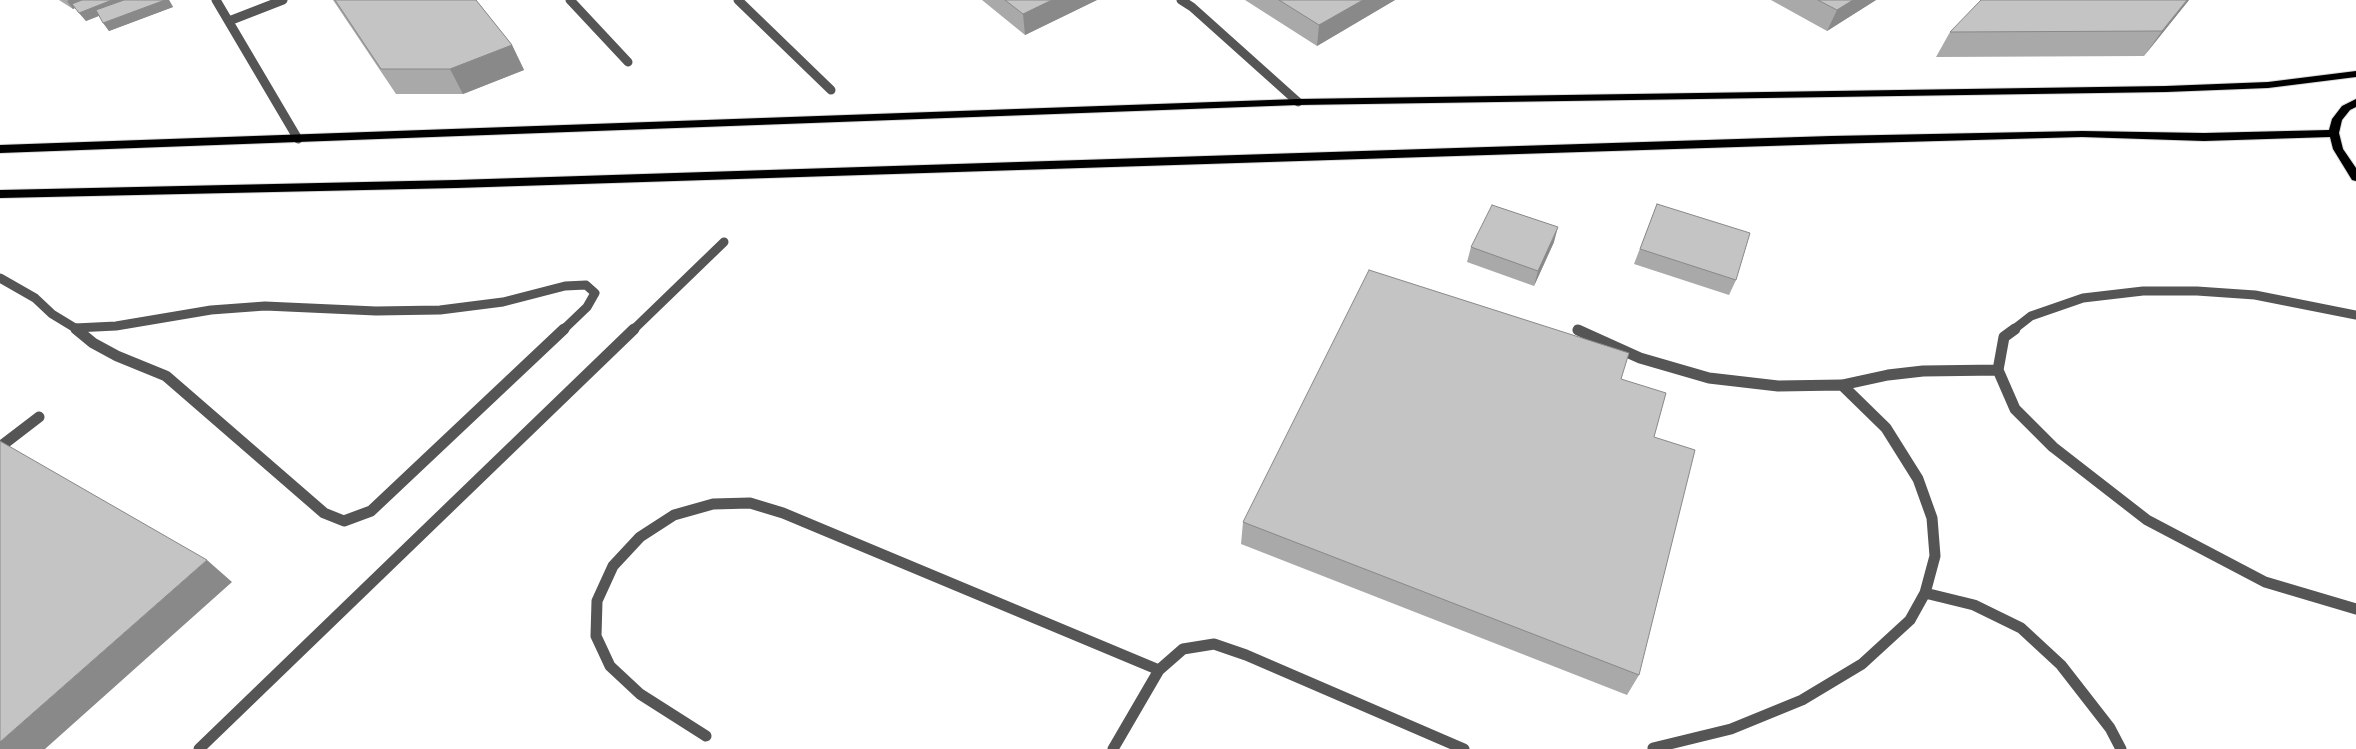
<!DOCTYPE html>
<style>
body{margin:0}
canvas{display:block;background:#fff}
</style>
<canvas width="2356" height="749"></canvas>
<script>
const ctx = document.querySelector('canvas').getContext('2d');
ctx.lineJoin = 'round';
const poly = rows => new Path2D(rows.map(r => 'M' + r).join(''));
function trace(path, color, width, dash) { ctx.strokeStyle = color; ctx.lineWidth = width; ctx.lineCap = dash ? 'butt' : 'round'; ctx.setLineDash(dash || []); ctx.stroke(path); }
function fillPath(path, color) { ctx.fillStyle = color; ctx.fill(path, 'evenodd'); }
const primary = poly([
 [2356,71,2356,77,2268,88,2166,92,1298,105,0,153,0,145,1298,99,2166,86,2268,82,2356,71],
 [2356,99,2356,107,2350,110,2342,120,2339,133,2343,149,2356,168,2356,181,2352,180,2333,149,2330,137,2204,141,2082,137,1831,144,456,188,0,198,0,190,456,180,1831,136,2082,131,2204,133,2329,130,2332,119,2342,106,2356,99]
]);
trace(primary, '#dbdbdb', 2);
trace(poly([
 [0,278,35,298,52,314,75,328],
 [75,328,77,330],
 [75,328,116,326,211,310,265,306,376,311,440,310,503,302,565,286,586,285,595,293,587,307,563,330],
 [633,330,724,242],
 [2013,330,2031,316,2083,298,2143,291,2197,291,2255,295,2356,315]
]), '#555', 9);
trace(poly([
 [76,329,93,343,117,356,166,376,324,513,344,521,371,511,564,329],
 [2015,329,2004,337,1998,370,2015,409,2053,447,2147,520,2265,582,2356,609],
 [1578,330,1640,358,1709,378,1778,386,1842,385,1888,375,1923,371,1998,370],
 [0,447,39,417],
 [1925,593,1974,605,2021,628,2061,665,2110,728,2121,749],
 [706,736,640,694,610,666,596,636,597,601,613,566,640,537,674,515,713,504,750,503,783,513,1159,670],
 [1653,748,1731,729,1802,700,1862,664,1910,620,1925,593,1935,556,1932,518,1918,479,1886,428,1842,385],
 [199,749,634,329],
 [1113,749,1159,670,1183,649,1214,644,1246,655,1464,749]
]), '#555', 11);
trace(poly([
 [216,0,298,139],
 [570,0,628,62],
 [738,0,831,90],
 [1181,0,1192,7,1298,102],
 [229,21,283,0]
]), '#555', 9);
fillPath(primary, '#000');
fillPath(poly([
 [59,0,169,0,173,7,109,31,99,16,86,21,75,8,73,9],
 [333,0,476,0,512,45,524,70,463,94,396,94],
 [982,0,1097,0,1025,35],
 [1245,0,1395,0,1317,46],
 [1771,0,1876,0,1827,31],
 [2189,0,2144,56,1936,57,1950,32],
 [1657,204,1736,280,1729,295,1634,264],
 [1554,242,1534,286,1467,262,1471,247],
 [1621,379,1654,437,1639,675,1627,695,1241,544,1243,522]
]), '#a9a9a9');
fillPath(poly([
 [69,0,92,0,73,9,67,1],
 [112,0,138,0,86,21,79,13],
 [165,0,169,0,173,7,109,31,103,23],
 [1052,0,1097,0,1025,35,1023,14],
 [1363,0,1395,0,1317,46,1319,25],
 [1853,0,1876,0,1827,31,1837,10],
 [2187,0,2189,0,2144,56,2162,31],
 [512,45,524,70,463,94,450,69],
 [1558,227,1554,242,1534,286,1538,271],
 [207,560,232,582,45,749,0,749,0,742]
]), '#898989');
const building = poly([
 [82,0,112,0,79,13,72,4,82,0],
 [124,0,165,0,103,23,96,10,124,0],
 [335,0,476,0,512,45,450,69,381,69,335,0],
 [1005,0,1052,0,1023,14,1005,0],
 [1279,0,1363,0,1319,25,1279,0],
 [1818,0,1853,0,1837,10,1818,0],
 [1981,0,2187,0,2162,31,1950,32,1981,0],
 [1657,204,1750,233,1736,280,1640,249,1657,204],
 [1492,205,1558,227,1538,271,1471,247,1492,205],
 [1369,270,1629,353,1621,379,1666,393,1654,437,1695,450,1639,675,1243,522,1369,270],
 [0,441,207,560,0,742,0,441]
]);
fillPath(building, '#c4c4c4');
trace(building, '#898989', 1);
</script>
